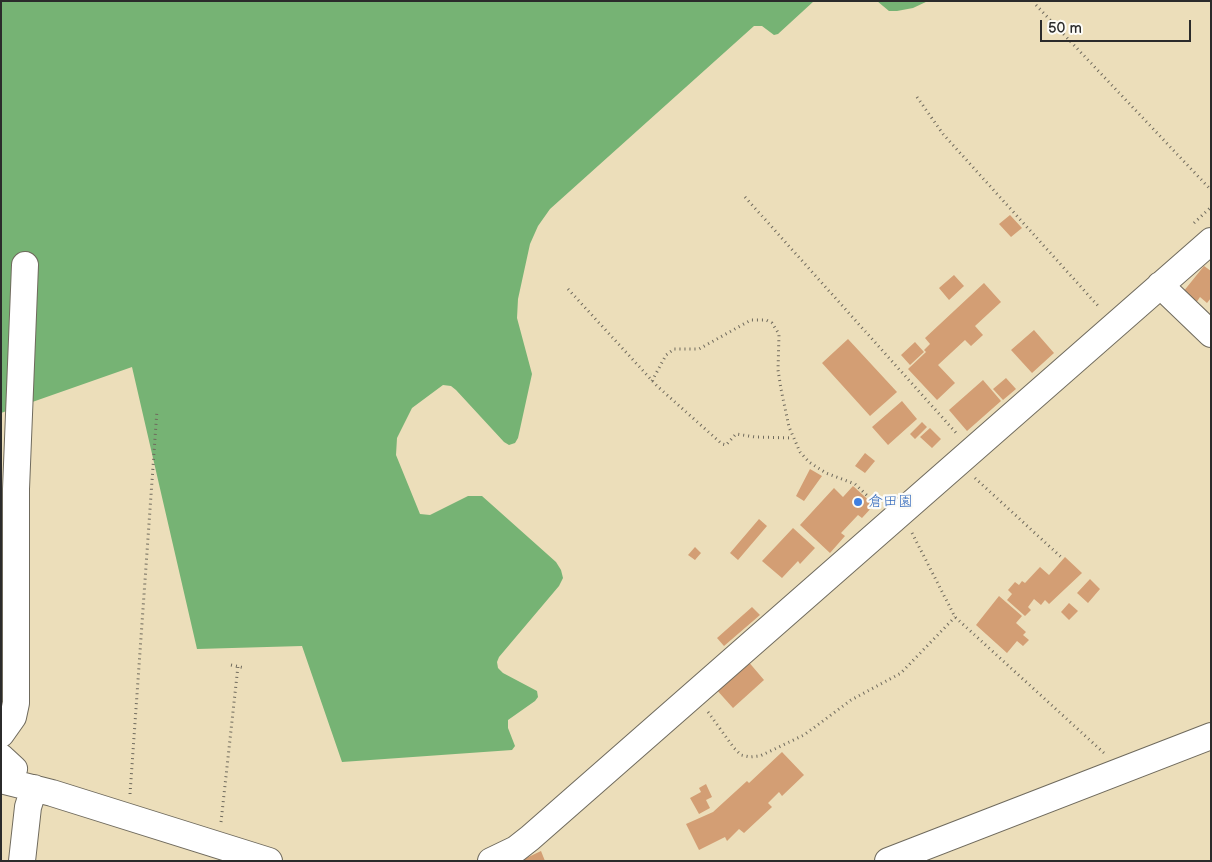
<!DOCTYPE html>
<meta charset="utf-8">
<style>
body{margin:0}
#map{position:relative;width:1212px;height:862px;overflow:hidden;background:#ecdeba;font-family:"Balsamiq Sans",sans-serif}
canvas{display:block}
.frame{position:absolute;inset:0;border:2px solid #2b2b2b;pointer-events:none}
.scale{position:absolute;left:1040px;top:20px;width:151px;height:22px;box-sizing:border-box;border:2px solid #2b2b2b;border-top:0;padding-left:6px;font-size:15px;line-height:18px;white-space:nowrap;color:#2b2b2b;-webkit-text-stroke:4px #fdfcf7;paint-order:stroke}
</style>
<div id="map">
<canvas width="1212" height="862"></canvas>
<div class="frame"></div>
<div class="scale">50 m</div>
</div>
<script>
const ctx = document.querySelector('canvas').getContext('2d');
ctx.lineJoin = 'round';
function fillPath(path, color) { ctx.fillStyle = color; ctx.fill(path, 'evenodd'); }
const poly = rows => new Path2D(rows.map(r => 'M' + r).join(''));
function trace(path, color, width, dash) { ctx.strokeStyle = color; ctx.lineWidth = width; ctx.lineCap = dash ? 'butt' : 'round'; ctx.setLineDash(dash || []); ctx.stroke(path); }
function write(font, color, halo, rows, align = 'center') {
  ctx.font = font + ' "Balsamiq Sans","Klee One",sans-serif'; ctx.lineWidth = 4.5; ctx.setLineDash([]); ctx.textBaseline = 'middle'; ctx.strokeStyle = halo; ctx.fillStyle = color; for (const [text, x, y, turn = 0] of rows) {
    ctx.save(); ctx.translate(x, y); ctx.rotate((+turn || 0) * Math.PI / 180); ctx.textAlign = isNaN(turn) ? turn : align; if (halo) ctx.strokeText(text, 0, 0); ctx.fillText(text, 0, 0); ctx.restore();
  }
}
fillPath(poly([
 [1,1,814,1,778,34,774,35,762,26,754,26,550,209,538,226,530,244,518,299,517,318,532,374,518,438,515,443,509,445,504,442,456,390,451,386,443,385,412,408,397,438,396,455,420,514,430,515,468,496,482,496,556,562,561,570,563,578,559,586,499,657,497,662,498,668,503,673,537,691,538,697,535,701,508,720,508,728,515,746,512,750,342,762,302,646,197,649,132,367,1,413],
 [877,1,928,1,913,8,897,11,889,11]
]), '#76b374');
fillPath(poly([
 [1010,215,1022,228,1011,237,999,224],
 [1204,266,1211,271,1211,298,1207,303,1200,297,1196,303,1183,292],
 [954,275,964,286,949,300,939,288],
 [984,283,1001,302,975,326,983,335,971,346,965,340,938,365,955,383,937,400,908,369,926,352,924,350,930,344,925,338],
 [1034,330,1054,353,1032,373,1011,350],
 [848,339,897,392,870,416,822,363],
 [915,342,924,352,910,365,901,355],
 [1006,378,1016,389,1003,400,993,389],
 [983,380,1001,401,967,431,949,410],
 [902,401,917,419,888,445,872,427],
 [922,422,927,427,915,439,910,434],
 [930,428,941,439,932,448,920,437],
 [865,453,875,461,865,473,855,466],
 [810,469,822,476,804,501,796,496],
 [853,486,874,505,862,518,858,515,841,533,845,536,830,553,800,525,834,488,843,497],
 [759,519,767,526,738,560,730,553],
 [793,528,815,548,800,564,798,561,782,578,762,561],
 [695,547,701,553,695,560,688,555],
 [1065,557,1082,573,1049,604,1045,600,1041,605,1034,599,1028,607,1031,610,1025,616,1007,600,1012,594,1008,590,1015,582,1019,585,1022,581,1025,583,1040,567,1049,575],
 [1090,579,1100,589,1088,603,1077,593],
 [999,596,1022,616,1016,623,1026,632,1023,635,1029,640,1023,646,1017,641,1007,653,976,625],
 [1069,603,1078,611,1069,620,1061,612],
 [752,607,760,615,724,646,717,638],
 [747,660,764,680,733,708,715,688],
 [782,752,804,775,782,796,779,792,768,803,772,807,744,833,739,829,727,841,725,837,699,850,686,824,713,812,747,781,749,783],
 [706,784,712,797,706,800,710,808,699,814,690,798,701,792,699,788],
 [541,851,545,861,520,861]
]), '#d39e74');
const minor = poly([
 [1160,285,1211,334],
 [1,734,13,717,16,703,16,489,25,265],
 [1,757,14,769,10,782],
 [1,780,52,793,269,861],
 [22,861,28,807,34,788],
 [491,861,516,849,530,838,1211,241],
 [888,861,1211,736]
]);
trace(minor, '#6f6a5d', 28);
trace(poly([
 [1036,5,1211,190],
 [917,97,943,134,1100,308],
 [745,197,958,435],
 [1194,223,1211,207],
 [568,289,657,386,722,444,726,445,736,434,755,437,793,438],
 [652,381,666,355,674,349,699,349,751,320,766,320,772,323,779,334,778,370,781,389,789,427,800,452,809,462,826,473,855,484,877,505],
 [975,478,1061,557],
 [912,533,955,617,1104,753],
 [231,665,245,668],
 [708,712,734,748,741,755,750,757,760,756,804,735,851,700,901,673,955,617],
 [130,794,157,410],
 [221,822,238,666]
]), '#6f6a5d', 3, [1, 4]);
trace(minor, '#fff', 26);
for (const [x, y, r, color] of [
 [858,502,5,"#3f7fe0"]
]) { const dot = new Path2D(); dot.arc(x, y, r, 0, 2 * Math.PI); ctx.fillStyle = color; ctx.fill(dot); trace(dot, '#fdfcf7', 2); }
write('15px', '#366cbe', '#fdfcf7', [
 ["倉田園",868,502]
], 'left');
</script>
